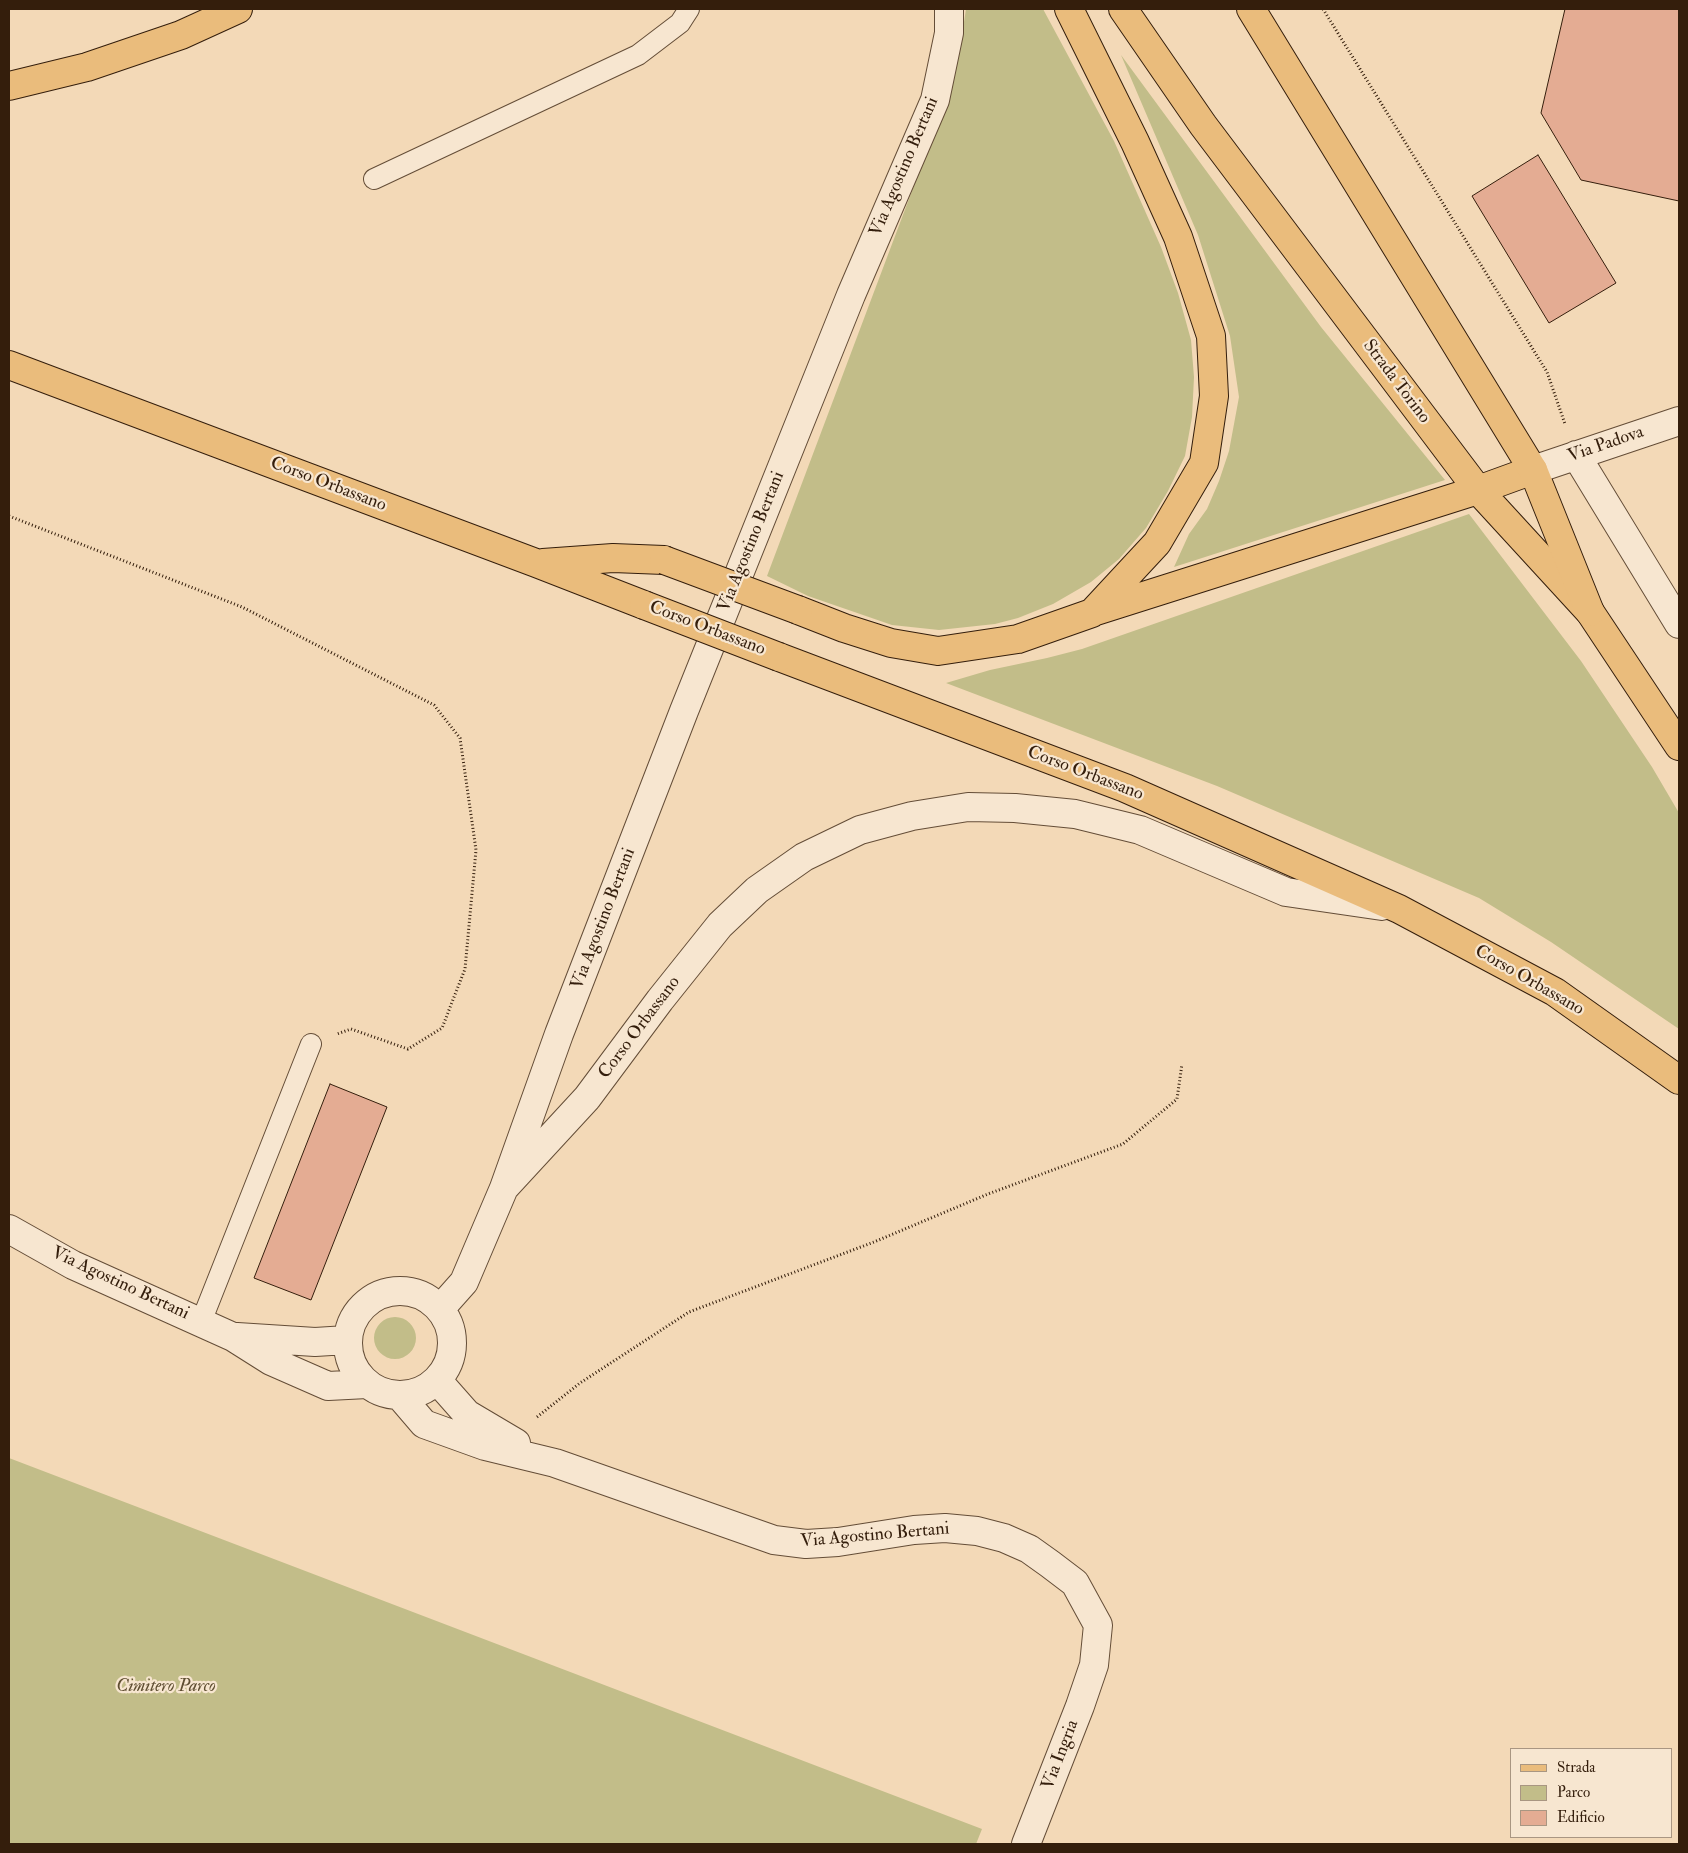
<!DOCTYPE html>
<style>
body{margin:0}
#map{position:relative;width:1688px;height:1853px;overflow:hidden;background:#f3d9b7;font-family:"IM FELL Double Pica",serif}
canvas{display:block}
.frame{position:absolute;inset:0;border:10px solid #341e0c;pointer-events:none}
.legend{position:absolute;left:1510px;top:1748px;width:162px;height:90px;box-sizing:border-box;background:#f7e6d0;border:1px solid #a99682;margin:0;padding:6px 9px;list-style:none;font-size:15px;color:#341e0c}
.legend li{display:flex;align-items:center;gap:10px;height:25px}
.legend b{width:25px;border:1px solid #a99682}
</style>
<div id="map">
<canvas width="1688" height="1853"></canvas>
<div class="frame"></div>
<ul class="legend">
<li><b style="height:6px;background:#eabc7c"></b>Strada</li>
<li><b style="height:14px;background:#c2bd89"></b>Parco</li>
<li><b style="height:14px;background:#e4ac93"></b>Edificio</li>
</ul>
</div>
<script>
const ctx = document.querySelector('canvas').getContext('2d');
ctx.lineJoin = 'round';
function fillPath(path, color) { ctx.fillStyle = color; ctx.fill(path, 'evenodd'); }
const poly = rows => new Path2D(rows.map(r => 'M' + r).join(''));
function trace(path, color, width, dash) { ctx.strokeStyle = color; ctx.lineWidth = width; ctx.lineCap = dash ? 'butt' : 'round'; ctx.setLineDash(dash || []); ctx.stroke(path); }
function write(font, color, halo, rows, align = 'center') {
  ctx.font = font + ' "IM FELL Double Pica",serif'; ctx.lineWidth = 4.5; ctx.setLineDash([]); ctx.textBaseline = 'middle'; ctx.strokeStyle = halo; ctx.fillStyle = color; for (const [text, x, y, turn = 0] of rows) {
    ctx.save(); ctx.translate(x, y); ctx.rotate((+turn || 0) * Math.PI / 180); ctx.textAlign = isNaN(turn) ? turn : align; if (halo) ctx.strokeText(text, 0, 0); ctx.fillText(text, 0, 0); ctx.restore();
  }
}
fillPath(poly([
 [966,9,1043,9,1114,141,1161,247,1178,293,1191,340,1194,377,1192,417,1185,456,1168,491,1146,528,1119,559,1091,582,1053,604,1018,618,995,624,939,630,892,625,808,596,767,576,944,106,959,54],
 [1121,55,1321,327,1445,480,1174,567,1189,534,1207,509,1219,481,1229,451,1239,397,1230,336,1198,235],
 [1469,514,1581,661,1652,767,1679,813,1679,1029,1551,942,1479,898,1217,786,946,683,990,670,1047,658,1082,649],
 '374 1338a21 21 0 1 1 42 0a21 21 0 1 1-42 0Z',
 [9,1458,982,1829,976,1844,9,1844]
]), '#c2bd89');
const building = poly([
 [1565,9,1679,9,1679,201,1581,180,1541,113,1565,9],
 [1538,155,1616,283,1549,323,1472,196,1538,155],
 [330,1084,387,1107,311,1300,254,1278,330,1084]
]);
fillPath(building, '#e4ac93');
trace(building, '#341e0c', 1);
const service = poly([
 [374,179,638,55,680,23,689,9],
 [201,1322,311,1044]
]);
const minor = poly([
 [1576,455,1679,624],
 [1533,470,1679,421],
 [504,1188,559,1034,684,711,851,295,935,100,949,33,949,9],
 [9,1229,73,1265,233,1337,271,1361,328,1386,367,1384],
 '348 1343a52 52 0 1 1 104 0a52 52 0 1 1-104 0Z',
 [440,1309,464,1282,504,1188,587,1098,660,1000,720,925,757,890,804,857,860,830,912,816,968,807,1015,808,1075,814,1140,830,1286,892,1382,906],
 [237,1337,315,1342,347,1340],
 [437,1380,467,1414,516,1443],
 [400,1396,424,1424,485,1446,555,1463,774,1540,806,1544,838,1542,914,1530,945,1528,977,1531,1004,1538,1029,1549,1050,1564,1075,1583,1098,1625,1094,1665,1080,1706,1026,1844]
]);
const primary = poly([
 [1123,9,1203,125,1478,490,1590,612,1679,746],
 [9,365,536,563,644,605],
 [543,563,613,558,664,560],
 [798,610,844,628,891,643,938,651,1018,639,1092,613,1157,543,1204,463,1214,396,1211,336,1178,237,1135,142,1069,9],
 [1093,612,1478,490,1533,470],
 [779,657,1125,788,1399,909,1555,992,1679,1080]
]);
const motorway = poly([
 [1251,9,1533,470,1590,612],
 [9,86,87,67,181,35,238,9]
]);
trace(service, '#644d37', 22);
trace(minor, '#644d37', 30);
trace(primary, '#341e0c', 30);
trace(motorway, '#341e0c', 30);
trace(poly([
 [1323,9,1547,372,1565,424],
 [9,516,242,607,434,705,460,738,476,850,465,969,442,1028,408,1049,351,1029,337,1034],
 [537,1417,580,1383,689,1312,874,1242,988,1194,1123,1144,1177,1099,1182,1064]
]), '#341e0c', 3, [1, 2.5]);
trace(service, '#f7e6d0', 20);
trace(minor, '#f7e6d0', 28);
trace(primary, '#eabc7c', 28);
trace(motorway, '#eabc7c', 28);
const primaryBridge = poly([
 [664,560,798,610],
 [644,605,779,657]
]);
trace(primaryBridge, '#341e0c', 30, []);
trace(primaryBridge, '#eabc7c', 28);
write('18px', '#341e0c', '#f7e6d0', [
 ["Via Agostino Bertani",905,167,-67],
 ["Strada Torino",1396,382,53],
 ["Via Padova",1606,445,-19],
 ["Corso Orbassano",328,485,21],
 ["Via Agostino Bertani",752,542,-68],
 ["Corso Orbassano",707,629,21],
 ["Corso Orbassano",1085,774,21],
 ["Via Agostino Bertani",604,919,-69],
 ["Corso Orbassano",1529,981,30],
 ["Corso Orbassano",640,1028,-53],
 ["Via Agostino Bertani",120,1284,25],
 ["Via Agostino Bertani",875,1536,-5],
 ["Via Ingria",1061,1755,-69]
]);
write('italic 18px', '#5f4e32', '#f7e6d0', [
 ["Cimitero Parco",166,1687]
]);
</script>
